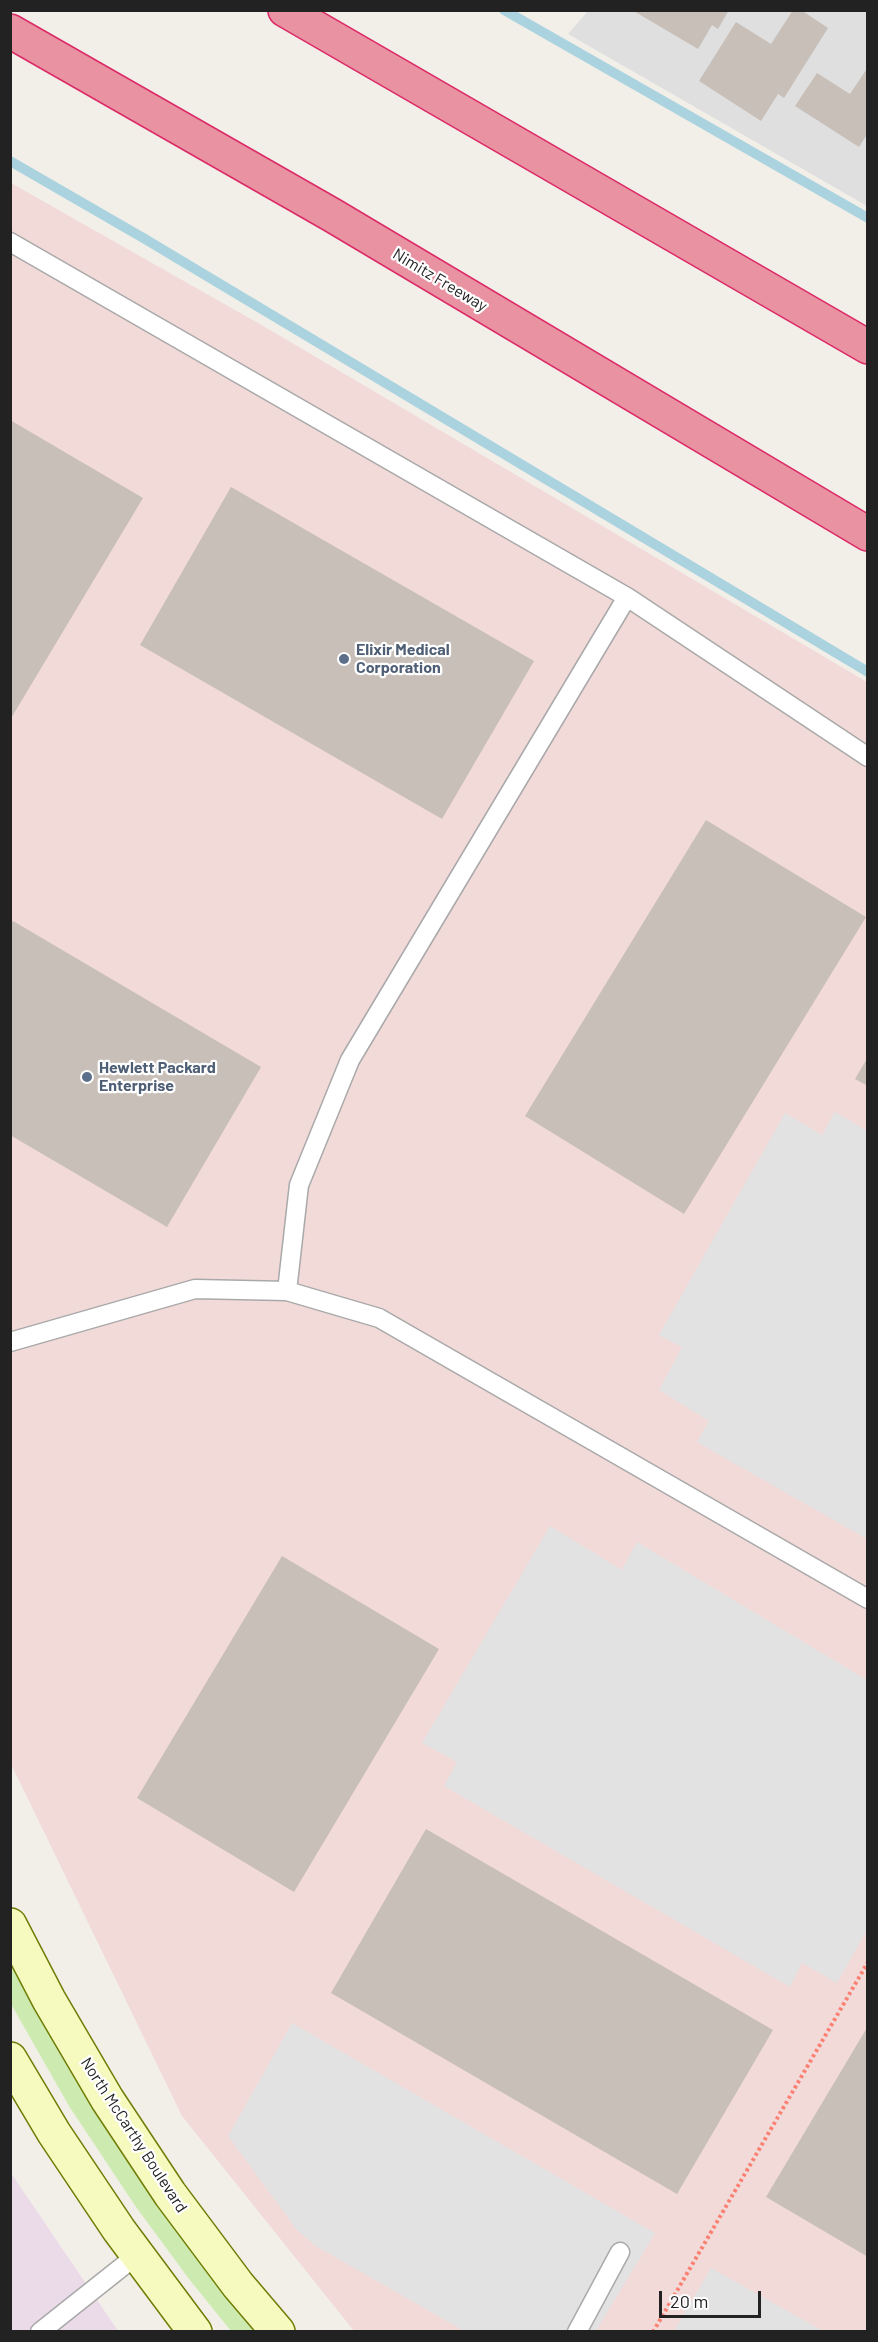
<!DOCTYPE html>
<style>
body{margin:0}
#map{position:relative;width:878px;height:2342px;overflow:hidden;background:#f2efe9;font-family:Barlow,sans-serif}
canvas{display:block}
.frame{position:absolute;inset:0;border:12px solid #222;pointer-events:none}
.scale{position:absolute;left:659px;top:2291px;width:102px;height:27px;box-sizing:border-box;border:3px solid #222;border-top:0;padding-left:8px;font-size:18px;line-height:21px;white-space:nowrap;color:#222;-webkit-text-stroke:4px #fff;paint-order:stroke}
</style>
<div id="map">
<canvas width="878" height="2342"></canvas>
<div class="frame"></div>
<div class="scale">20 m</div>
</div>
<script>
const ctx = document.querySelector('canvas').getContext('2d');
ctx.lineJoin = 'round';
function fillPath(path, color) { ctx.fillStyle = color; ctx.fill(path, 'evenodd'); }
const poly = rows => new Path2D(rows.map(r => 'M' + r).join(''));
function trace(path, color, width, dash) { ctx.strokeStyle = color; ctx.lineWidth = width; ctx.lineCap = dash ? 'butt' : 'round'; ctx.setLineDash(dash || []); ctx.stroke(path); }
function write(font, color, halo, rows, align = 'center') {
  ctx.font = font + ' Barlow,sans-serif'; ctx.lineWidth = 4.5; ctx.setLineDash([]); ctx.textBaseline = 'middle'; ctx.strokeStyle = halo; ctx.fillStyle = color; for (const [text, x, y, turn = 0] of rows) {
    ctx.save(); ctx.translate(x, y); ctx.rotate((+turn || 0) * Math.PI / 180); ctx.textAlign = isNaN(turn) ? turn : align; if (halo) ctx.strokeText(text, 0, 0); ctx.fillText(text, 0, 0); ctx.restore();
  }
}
fillPath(poly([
 [588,11,867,11,867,206,568,34]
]), '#e0dfdf');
fillPath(poly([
 [11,183,265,327,867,682,867,2331,354,2331,182,2116,11,1764]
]), '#f2dad9');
fillPath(poly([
 [11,2173,118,2331,11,2331]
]), '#ebdbe8');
fillPath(poly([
 [10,1956,262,2331,231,2331,189,2279,136,2207,69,2106,11,2004]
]), '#cdebb0');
fillPath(poly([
 [835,1112,867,1131,867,1539,697,1442,709,1421,659,1390,682,1347,659,1335,785,1113,822,1135],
 [550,1526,622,1570,637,1542,867,1680,867,1930,837,1983,802,1963,790,1987,444,1786,457,1762,422,1743],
 [292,2023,655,2233,596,2331,464,2331,316,2246,297,2230,228,2136],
 [711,2268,823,2331,674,2331]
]), '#e2e2e2');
trace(poly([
 [504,10,868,218],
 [10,161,145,239,868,672]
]), '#aad3df', 10);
fillPath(poly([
 [632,10,729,10,718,29,712,25,698,49],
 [793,10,801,10,828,28,784,98,778,94,761,121,699,81,736,22,771,44],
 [868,67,868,133,859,147,795,106,817,73,850,94],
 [10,420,143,498,10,720],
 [231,487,534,661,442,819,140,645],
 [706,820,866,917,684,1214,525,1116],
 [13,921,261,1067,167,1227,10,1135,10,924],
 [868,1057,868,1086,855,1079],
 [282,1556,439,1649,294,1892,137,1798],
 [426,1829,773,2030,677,2194,331,1993],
 [868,2026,868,2257,766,2197]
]), '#c7bfb8');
const lane = poly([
 [10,242,627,597,868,757],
 [287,1291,299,1185,350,1060,627,597],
 [10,1342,195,1289,287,1291,379,1318,868,1599],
 [40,2332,137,2255],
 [577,2332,620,2252]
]);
const secondary = poly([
 [10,1925,49,2000,107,2099,170,2194,238,2285,278,2332],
 [10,2059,54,2133,119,2230,195,2332]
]);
const highway = poly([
 [285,10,868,347],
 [10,31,332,215,868,534]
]);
trace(lane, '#a9a9a9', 21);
trace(secondary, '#707d05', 36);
trace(highway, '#dc2a67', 36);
trace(poly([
 [653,2332,868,1962]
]), '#fa8072', 4, [3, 3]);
trace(lane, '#fff', 18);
trace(secondary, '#f7fabf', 33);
trace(highway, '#e892a2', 33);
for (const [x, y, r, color] of [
 [344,659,6,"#5c6f8a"],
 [87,1077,6,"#5c6f8a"]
]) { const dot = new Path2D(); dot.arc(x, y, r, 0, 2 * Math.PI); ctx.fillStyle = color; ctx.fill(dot); trace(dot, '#fff', 2); }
write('16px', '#222', '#fff', [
 ["Nimitz Freeway",440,280,31],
 ["North McCarthy Boulevard",134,2135,57]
]);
write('bold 16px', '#4e5e75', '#fff', [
 ["Elixir Medical",356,650],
 ["Corporation",356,668],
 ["Hewlett Packard",99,1068],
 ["Enterprise",99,1086]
], 'left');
</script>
